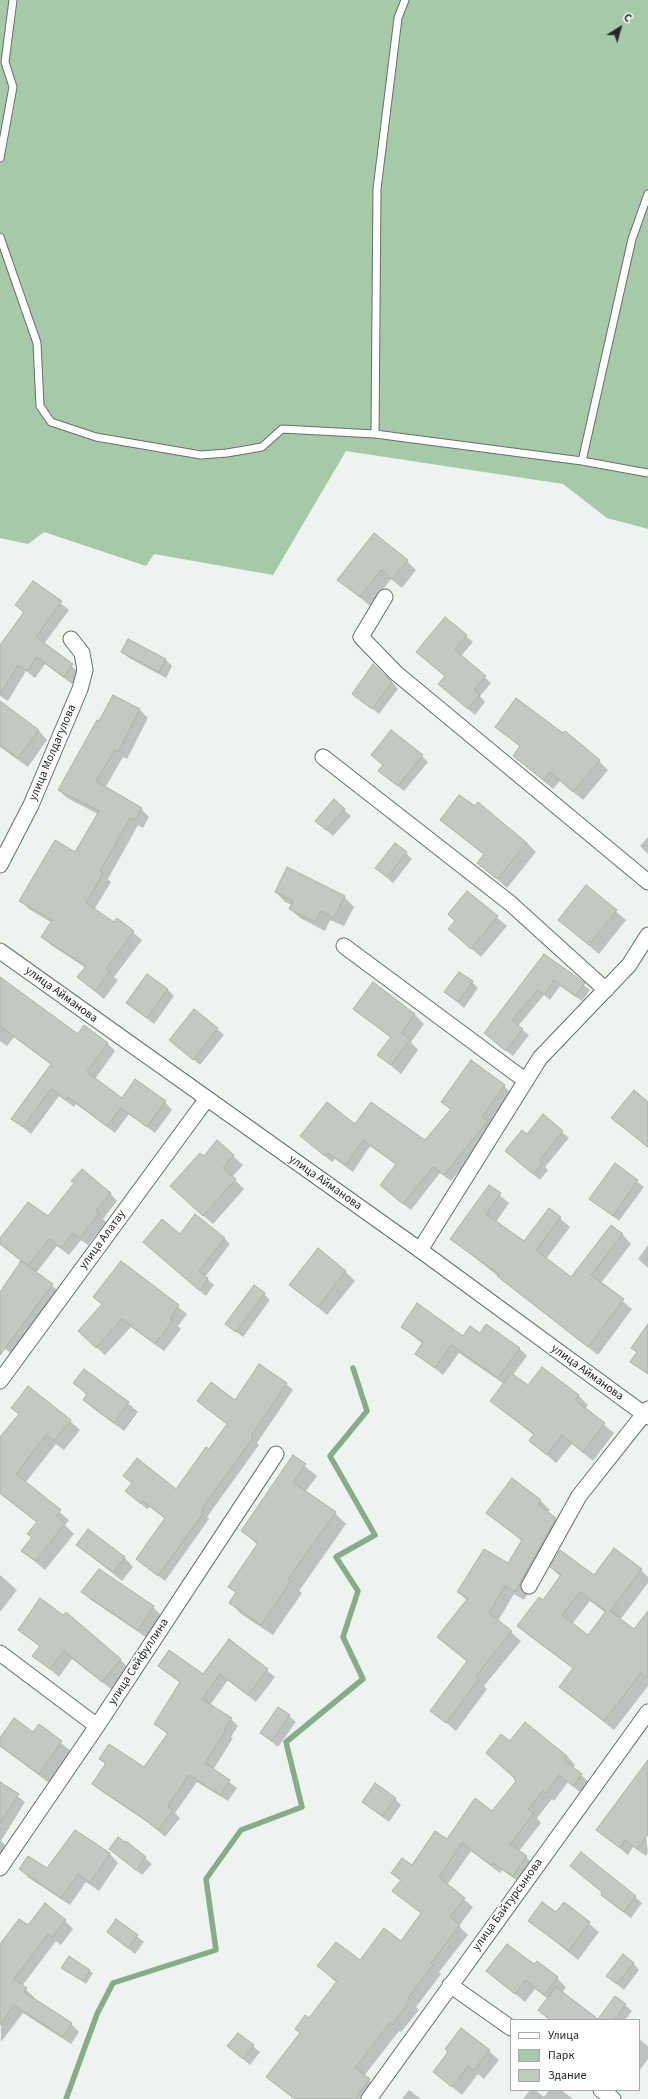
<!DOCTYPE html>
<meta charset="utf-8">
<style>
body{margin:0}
#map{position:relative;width:648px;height:2099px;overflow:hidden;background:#edf3ee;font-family:"Source Sans 3",sans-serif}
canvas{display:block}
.legend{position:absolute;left:510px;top:2019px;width:130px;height:72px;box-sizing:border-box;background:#fff;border:1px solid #a8a9a8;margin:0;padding:5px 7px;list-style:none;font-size:12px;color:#262826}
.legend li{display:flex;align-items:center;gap:8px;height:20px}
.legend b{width:20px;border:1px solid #a8a9a8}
.north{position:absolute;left:600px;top:8px;width:40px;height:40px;-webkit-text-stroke:3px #fff;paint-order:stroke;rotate:37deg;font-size:11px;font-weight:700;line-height:16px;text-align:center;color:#262826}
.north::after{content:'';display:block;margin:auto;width:14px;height:18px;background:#262826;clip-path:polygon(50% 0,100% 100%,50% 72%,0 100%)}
</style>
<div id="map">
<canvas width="648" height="2099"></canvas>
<ul class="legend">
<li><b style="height:5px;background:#fff"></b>Улица</li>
<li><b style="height:11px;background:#a6c9a9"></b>Парк</li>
<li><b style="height:11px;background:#c3c8c3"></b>Здание</li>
</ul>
<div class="north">С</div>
</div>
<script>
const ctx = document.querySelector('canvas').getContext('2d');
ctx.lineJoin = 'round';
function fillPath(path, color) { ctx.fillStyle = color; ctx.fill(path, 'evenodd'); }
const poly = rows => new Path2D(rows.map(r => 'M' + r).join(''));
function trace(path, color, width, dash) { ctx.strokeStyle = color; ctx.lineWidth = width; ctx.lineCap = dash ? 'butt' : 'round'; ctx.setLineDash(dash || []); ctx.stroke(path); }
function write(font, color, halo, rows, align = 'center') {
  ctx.font = font + ' "Source Sans 3",sans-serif'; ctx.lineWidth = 3.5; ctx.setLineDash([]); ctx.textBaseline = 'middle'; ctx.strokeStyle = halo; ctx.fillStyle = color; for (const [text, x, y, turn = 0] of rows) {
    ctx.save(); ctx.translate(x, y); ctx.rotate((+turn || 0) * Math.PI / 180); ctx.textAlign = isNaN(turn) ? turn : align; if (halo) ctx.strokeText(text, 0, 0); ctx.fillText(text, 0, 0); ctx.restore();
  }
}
fillPath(poly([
 [0,0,648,0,648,529,607,518,563,484,346,451,273,575,154,554,146,566,44,532,28,544,0,538]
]), '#a6c9a9');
fillPath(poly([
 [407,561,416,570,402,588,391,579,370,606,339,580],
 [33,582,69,610,44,644,80,673,72,684,45,664,35,678,26,671,8,701,0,696,0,646,24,613,16,605],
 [466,636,473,642,461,656,491,683,480,696,485,702,475,715,446,690,446,677,417,652],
 [122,652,166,660,172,666,166,678,129,658],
 [392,682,398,689,379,714,353,693],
 [114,696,140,710,148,718,127,759,123,757,105,788,141,809,149,817,143,828,138,825,108,879,111,882,94,910,114,923,117,919,142,940,114,977,118,980,104,999,78,977,86,968,51,945,43,937,52,923,29,909,21,901,76,853,98,814,67,798,59,790,100,723],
 [0,704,38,730,47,740,28,767,0,747],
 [496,726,599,761,608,770,583,800,560,781,553,789,514,756,521,747],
 [422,756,428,762,404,791,386,777],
 [344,810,351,816,333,836,323,827],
 [441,820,527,843,536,852,507,888,478,862,484,855],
 [648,837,648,854,640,846],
 [406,853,412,859,393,883,376,868],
 [586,886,626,920,599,954,559,920],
 [276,892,344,897,354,907,344,926,330,920,325,931,300,918,290,909,292,905,285,902],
 [467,892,507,926,481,957,449,929,456,921],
 [544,955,590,990,582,1001,560,986,550,1000,544,995,518,1026,529,1035,513,1056,492,1039],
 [0,979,78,1035,107,1043,115,1051,95,1079,122,1100,165,1102,172,1110,155,1133,129,1114,115,1133,76,1104,74,1107,59,1096,31,1134,13,1119,52,1065,14,1037,7,1046,0,1041],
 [472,982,478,988,464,1008,446,992],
 [167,989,174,996,154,1024,127,1003],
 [354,1009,414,1014,424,1024,411,1042,418,1050,401,1074,378,1055,391,1038],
 [217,1029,224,1035,200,1065,170,1040],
 [504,1086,511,1093,489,1124,494,1129,451,1181,440,1173,411,1210,388,1192,397,1165,370,1146,353,1172,335,1159,332,1162,301,1136,356,1126,426,1142,451,1110,442,1102],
 [648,1103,648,1148,613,1118],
 [543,1116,569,1138,545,1167,548,1170,540,1180,513,1157],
 [233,1156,243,1165,232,1177,244,1189,213,1224,181,1196,204,1157],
 [616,1165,644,1187,619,1221,591,1199],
 [489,1186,509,1203,496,1222,524,1242,549,1209,570,1227,546,1259,572,1278,622,1234,631,1244,601,1283,632,1309,598,1355,451,1239],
 [110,1193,117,1201,103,1219,106,1222,88,1245,81,1240,69,1255,57,1246,36,1273,60,1292,13,1355,3,1347,0,1351,0,1293,22,1261,0,1243,0,1239,48,1218],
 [180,1235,224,1238,230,1244,205,1277,214,1285,206,1296,150,1248],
 [648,1245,648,1268,638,1259],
 [121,1262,187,1314,178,1326,181,1329,164,1351,131,1327,105,1355,88,1340,103,1305,94,1297],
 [345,1271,355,1281,327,1315,291,1284],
 [264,1294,270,1300,243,1337,226,1324],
 [402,1327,463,1338,480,1334,519,1348,527,1356,513,1375,528,1386,578,1395,588,1405,585,1409,614,1433,593,1461,572,1444,556,1463,530,1440,534,1435,491,1401,504,1384,459,1353,443,1375,416,1353,423,1344],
 [74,1383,128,1403,138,1412,124,1431,94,1409,84,1400,87,1395],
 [286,1384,293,1390,257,1443,259,1445,207,1517,209,1519,165,1581,137,1559,166,1519,150,1507,147,1509,127,1491,177,1490,228,1424,235,1401],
 [13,1408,70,1421,80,1430,64,1450,56,1444,25,1483,69,1520,65,1525,74,1534,45,1570,22,1551,33,1538,29,1534,38,1523,0,1494,0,1439,19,1414],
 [293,1457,317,1476,305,1492,335,1513,346,1524,299,1591,302,1593,273,1635,241,1614,230,1602,236,1593,230,1587,258,1545,242,1531],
 [512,1479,541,1501,550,1510,547,1513,565,1528,524,1600,514,1594,498,1621,521,1641,484,1686,487,1689,456,1731,432,1711,468,1662,438,1637,467,1601,459,1592,508,1564,522,1541,487,1513],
 [77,1545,124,1557,133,1567,122,1581],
 [551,1567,594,1576,641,1570,648,1577,648,1583,620,1620,634,1630,648,1613,648,1686,614,1730,560,1687,574,1669,528,1635,518,1625,543,1601,561,1577],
 [590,1601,606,1613,588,1636,572,1624],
 [0,1575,17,1590,0,1612],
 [83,1592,153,1607,162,1616,147,1638,91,1600],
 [19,1630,120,1659,128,1668,111,1689,72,1659,59,1677,34,1656,40,1647],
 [230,1641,275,1677,256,1702,228,1680,210,1705,231,1719,238,1726,231,1737,233,1738,213,1770,237,1788,228,1801,197,1782,175,1813,180,1818,165,1837,153,1826,101,1791,93,1784,106,1765,100,1759,145,1769,168,1735,156,1724,181,1683,159,1666,203,1676],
 [279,1708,296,1722,278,1747,261,1733],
 [525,1724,567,1756,575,1765,573,1768,590,1783,582,1794,568,1782,554,1801,552,1799,537,1818,541,1823,519,1851,535,1865,522,1884,502,1870,500,1873,471,1851,447,1885,473,1907,459,1926,468,1935,439,1972,441,1974,416,2007,419,2010,401,2032,399,2031,364,2076,378,2088,369,2099,294,2099,268,2077,337,1983,318,1966,360,1962,401,1942,422,1914,394,1891,401,1881,392,1873,412,1867,447,1840,492,1812,517,1781,487,1753,510,1743],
 [39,1726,71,1751,49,1783,0,1746,0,1740,34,1734],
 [648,1761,648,1835,646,1837,648,1852,646,1856,633,1847,628,1855,597,1830],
 [0,1783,25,1802,1,1841,7,1847,0,1857],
 [395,1799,401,1805,389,1822,363,1802],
 [75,1832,110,1854,118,1863,99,1891,86,1882,70,1905,29,1878,20,1869,48,1870],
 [117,1855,145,1858,152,1864,142,1875],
 [571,1866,635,1897,642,1903,631,1918,608,1901,602,1895,603,1893],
 [564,1903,599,1932,578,1960,530,1921,556,1914],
 [117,1920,144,1942,135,1954,108,1932],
 [65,1921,73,1929,61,1945,56,1941,22,1986,34,1997,32,1999,71,2024,79,2032,71,2044,23,2013,1,2042,0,1945,29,1926],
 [69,1957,93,1973,86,1984,66,1970],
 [633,1963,639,1970,624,1990,607,1976],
 [534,1966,557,1978,566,1987,562,1993,598,2020,550,2020,539,2010,548,1999,535,1989,525,2002,488,1971],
 [625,2005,632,2011,625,2020,598,2020],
 [238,2034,260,2052,250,2065,228,2046],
 [639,2039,648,2046,648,2059,639,2071],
 [489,2051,499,2060,484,2079,478,2074,462,2095,434,2072,449,2052],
 [409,2090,421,2099,402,2099],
 [530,2090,535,2090,544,2097,549,2090,561,2090,573,2099,523,2099]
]), '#0003');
trace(poly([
 [66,2099,97,2014,113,1983,216,1950,206,1879,241,1830,302,1807,286,1742,363,1679,343,1637,358,1591,336,1557,375,1535,330,1456,367,1411,353,1368]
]), '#86ac89', 5.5);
const building = poly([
 [374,533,408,560,392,579,381,570,360,597,337,580,374,533],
 [33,581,62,601,36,637,73,664,64,677,37,657,27,671,18,665,0,694,0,645,24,612,15,605,33,581],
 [445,617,467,635,455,650,486,676,474,690,480,695,468,709,438,684,445,676,416,652,445,617],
 [128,639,166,659,159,672,121,652,128,639],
 [373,664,392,682,372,709,352,694,373,664],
 [113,695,140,709,118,752,115,750,96,781,142,808,135,820,130,818,100,871,103,873,86,903,114,922,117,918,134,931,106,969,110,972,95,991,77,977,86,966,41,937,52,920,19,901,55,840,75,852,99,811,58,790,97,720,99,721,113,695],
 [516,698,563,733,565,731,600,760,573,792,550,772,544,780,513,756,520,746,495,727,516,698],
 [0,701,39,730,18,758,0,745,0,701],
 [391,730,423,755,398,786,378,771,383,765,371,755,391,730],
 [459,795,475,806,478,802,527,843,497,879,477,863,484,854,440,820,459,795],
 [334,799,345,809,326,830,315,821,334,799],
 [395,843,407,852,387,877,375,868,395,843],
 [287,867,345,896,334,918,321,911,315,922,289,909,293,901,275,892,287,867],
 [586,885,617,910,589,945,558,920,586,885],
 [467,891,498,916,471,949,448,929,455,921,448,914,467,891],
 [544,954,585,983,575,996,554,980,544,995,538,990,512,1020,523,1029,506,1051,484,1033,544,954],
 [459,972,473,981,458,1002,444,992,459,972],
 [147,974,168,989,147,1018,126,1003,147,974],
 [0,977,78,1034,84,1025,108,1043,87,1072,122,1098,135,1079,166,1101,147,1127,121,1108,107,1126,68,1097,66,1100,51,1089,23,1127,11,1119,51,1064,0,1026,0,977],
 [373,982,415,1014,401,1033,410,1040,391,1065,377,1055,391,1037,353,1009,373,982],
 [194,1009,218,1028,193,1060,169,1040,194,1009],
 [471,1060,505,1085,482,1117,488,1121,444,1175,433,1167,403,1204,380,1185,396,1164,363,1140,346,1165,328,1153,325,1156,300,1136,327,1102,355,1124,371,1102,425,1140,451,1109,441,1102,471,1060],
 [634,1090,648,1102,648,1147,611,1118,634,1090],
 [543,1114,563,1131,540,1160,543,1163,533,1174,505,1151,522,1130,527,1134,543,1114],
 [217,1140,234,1155,223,1168,236,1179,203,1216,170,1186,200,1153,204,1156,217,1140],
 [615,1163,638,1180,613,1216,589,1199,615,1163],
 [82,1169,111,1193,96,1211,99,1214,80,1238,73,1233,61,1248,49,1239,28,1266,0,1244,0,1238,28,1202,48,1216,74,1183,71,1181,82,1169],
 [489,1185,501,1193,486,1214,524,1241,549,1208,561,1217,536,1250,571,1277,611,1225,623,1234,591,1275,624,1299,588,1347,497,1276,499,1274,450,1239,489,1185],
 [195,1214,225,1238,199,1271,208,1278,200,1291,143,1242,162,1219,180,1234,195,1214],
 [318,1248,346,1271,318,1307,289,1285,318,1248],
 [21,1261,53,1284,0,1355,0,1292,21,1261],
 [121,1261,179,1305,170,1318,173,1320,155,1344,122,1319,96,1348,78,1331,102,1304,93,1297,121,1261],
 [254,1285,265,1293,236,1332,225,1324,254,1285],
 [417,1303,463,1336,470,1326,480,1333,486,1324,520,1348,498,1378,451,1345,435,1368,415,1354,423,1342,401,1327,417,1303],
 [648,1324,648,1374,630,1362,637,1352,631,1348,648,1324],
 [259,1364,287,1383,251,1436,253,1438,201,1510,204,1512,158,1576,136,1559,165,1518,143,1501,141,1504,125,1491,132,1483,123,1476,137,1458,176,1489,206,1447,209,1449,227,1424,197,1401,211,1382,235,1400,259,1364],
 [542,1367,579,1395,575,1400,605,1423,583,1452,562,1435,547,1455,529,1441,534,1434,490,1401,511,1373,528,1385,542,1367],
 [84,1369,129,1402,114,1423,83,1400,87,1394,73,1383,84,1369],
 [28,1386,71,1420,54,1441,46,1435,16,1474,61,1510,56,1516,65,1523,36,1561,21,1551,32,1537,27,1534,37,1522,0,1493,0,1437,19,1414,11,1408,28,1386],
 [293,1455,306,1464,293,1482,336,1512,288,1579,291,1581,261,1625,229,1603,236,1592,228,1587,258,1543,241,1531,293,1455],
 [512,1478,541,1500,538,1504,556,1518,515,1592,505,1586,489,1613,512,1631,476,1676,479,1679,446,1723,430,1711,467,1661,437,1637,468,1598,457,1592,484,1549,508,1563,522,1540,486,1513,512,1478],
 [88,1529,125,1557,113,1572,76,1545,88,1529],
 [614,1548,642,1569,610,1611,634,1629,648,1611,648,1678,641,1673,604,1721,559,1687,573,1668,517,1626,539,1597,543,1600,561,1575,550,1567,560,1550,594,1575,614,1548],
 [580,1592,606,1611,588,1635,562,1615,580,1592],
 [99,1569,154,1606,138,1630,81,1592,99,1569],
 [40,1598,63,1615,66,1612,121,1659,102,1682,64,1651,50,1669,32,1656,40,1646,18,1630,40,1598],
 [229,1639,268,1669,248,1695,220,1674,202,1699,232,1718,224,1729,226,1730,205,1763,230,1780,220,1795,189,1775,168,1806,173,1810,158,1830,144,1819,92,1784,106,1763,99,1759,109,1744,144,1767,168,1733,154,1724,180,1682,158,1666,169,1650,203,1674,229,1639],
 [278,1707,290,1715,272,1741,260,1733,278,1707],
 [14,1718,33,1732,39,1724,62,1741,39,1774,0,1746,0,1738,14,1718],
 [525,1722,567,1756,564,1760,582,1774,573,1786,559,1775,546,1793,543,1791,528,1809,534,1813,510,1844,527,1856,513,1876,493,1863,491,1865,462,1843,439,1877,465,1898,450,1917,460,1925,431,1963,433,1965,408,1998,411,2000,392,2025,390,2023,355,2068,370,2079,355,2099,295,2099,266,2077,300,2033,295,2029,305,2015,309,2018,337,1981,317,1966,336,1942,360,1960,384,1928,401,1941,421,1913,392,1891,401,1880,391,1873,402,1858,412,1865,435,1831,447,1839,475,1798,492,1811,516,1781,514,1779,515,1778,486,1753,501,1734,510,1741,525,1722],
 [648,1760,648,1834,637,1849,625,1840,620,1848,596,1830,648,1760],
 [0,1782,19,1794,0,1823,0,1782],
 [375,1783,396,1798,382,1816,362,1802,375,1783],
 [75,1830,110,1853,90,1883,78,1874,61,1898,19,1869,28,1856,47,1868,75,1830],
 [118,1837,125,1842,126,1841,146,1857,136,1870,109,1849,118,1837],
 [581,1852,636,1896,624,1912,601,1895,602,1892,570,1866,581,1852],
 [542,1902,556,1912,564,1902,590,1922,569,1951,528,1921,542,1902],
 [45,1903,66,1920,52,1937,48,1934,14,1979,27,1988,24,1992,72,2023,63,2037,14,2005,0,2025,0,1944,19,1919,28,1925,45,1903],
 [116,1919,138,1935,128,1948,107,1932,116,1919],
 [507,1944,534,1964,537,1961,558,1977,544,1995,526,1980,515,1994,486,1971,507,1944],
 [623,1954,634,1963,617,1984,606,1976,623,1954],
 [69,1956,90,1970,83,1981,61,1968,69,1956],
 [556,1987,598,2019,615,1996,626,2004,614,2020,550,2020,538,2010,556,1987],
 [461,2028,490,2050,474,2070,468,2066,452,2087,433,2072,448,2052,445,2049,461,2028],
 [238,2033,254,2045,243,2059,227,2046,238,2033]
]);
fillPath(building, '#c3c8c3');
trace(building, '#acb1ad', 1);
const service = poly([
 [0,158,13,87,5,62,13,0],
 [0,237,37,343,40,406,51,422,96,437,201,455,227,453,262,447,282,429,375,434,582,461,648,473],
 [375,434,377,189,398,18,405,0],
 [582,461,632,239,648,194]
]);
const minor = poly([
 [385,597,361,637,396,673,648,882],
 [323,757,510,903,606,990],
 [0,865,31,805,80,689,85,670,82,653,71,639],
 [344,946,526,1081],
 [0,951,420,1250,648,1417],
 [420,1250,540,1058,629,965,648,935],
 [0,1381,206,1100],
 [529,1586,579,1496,648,1409],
 [0,1653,97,1726],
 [0,1868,97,1726,276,1454],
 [450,1985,511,2028],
 [601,2090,613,2099],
 [369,2099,648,1712]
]);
trace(service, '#696e69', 9);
trace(minor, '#696e69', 17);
trace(service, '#fff', 7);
trace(minor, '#fff', 15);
write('12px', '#262826', '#fff', [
 ["улица Молдагулова",53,753,-67],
 ["улица Айманова",61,995,36],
 ["улица Айманова",325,1183,35],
 ["улица Алатау",103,1240,-54],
 ["улица Айманова",587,1373,36],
 ["улица Сейфуллина",139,1662,-57],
 ["улица Байтурсынова",508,1905,-54]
]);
</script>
